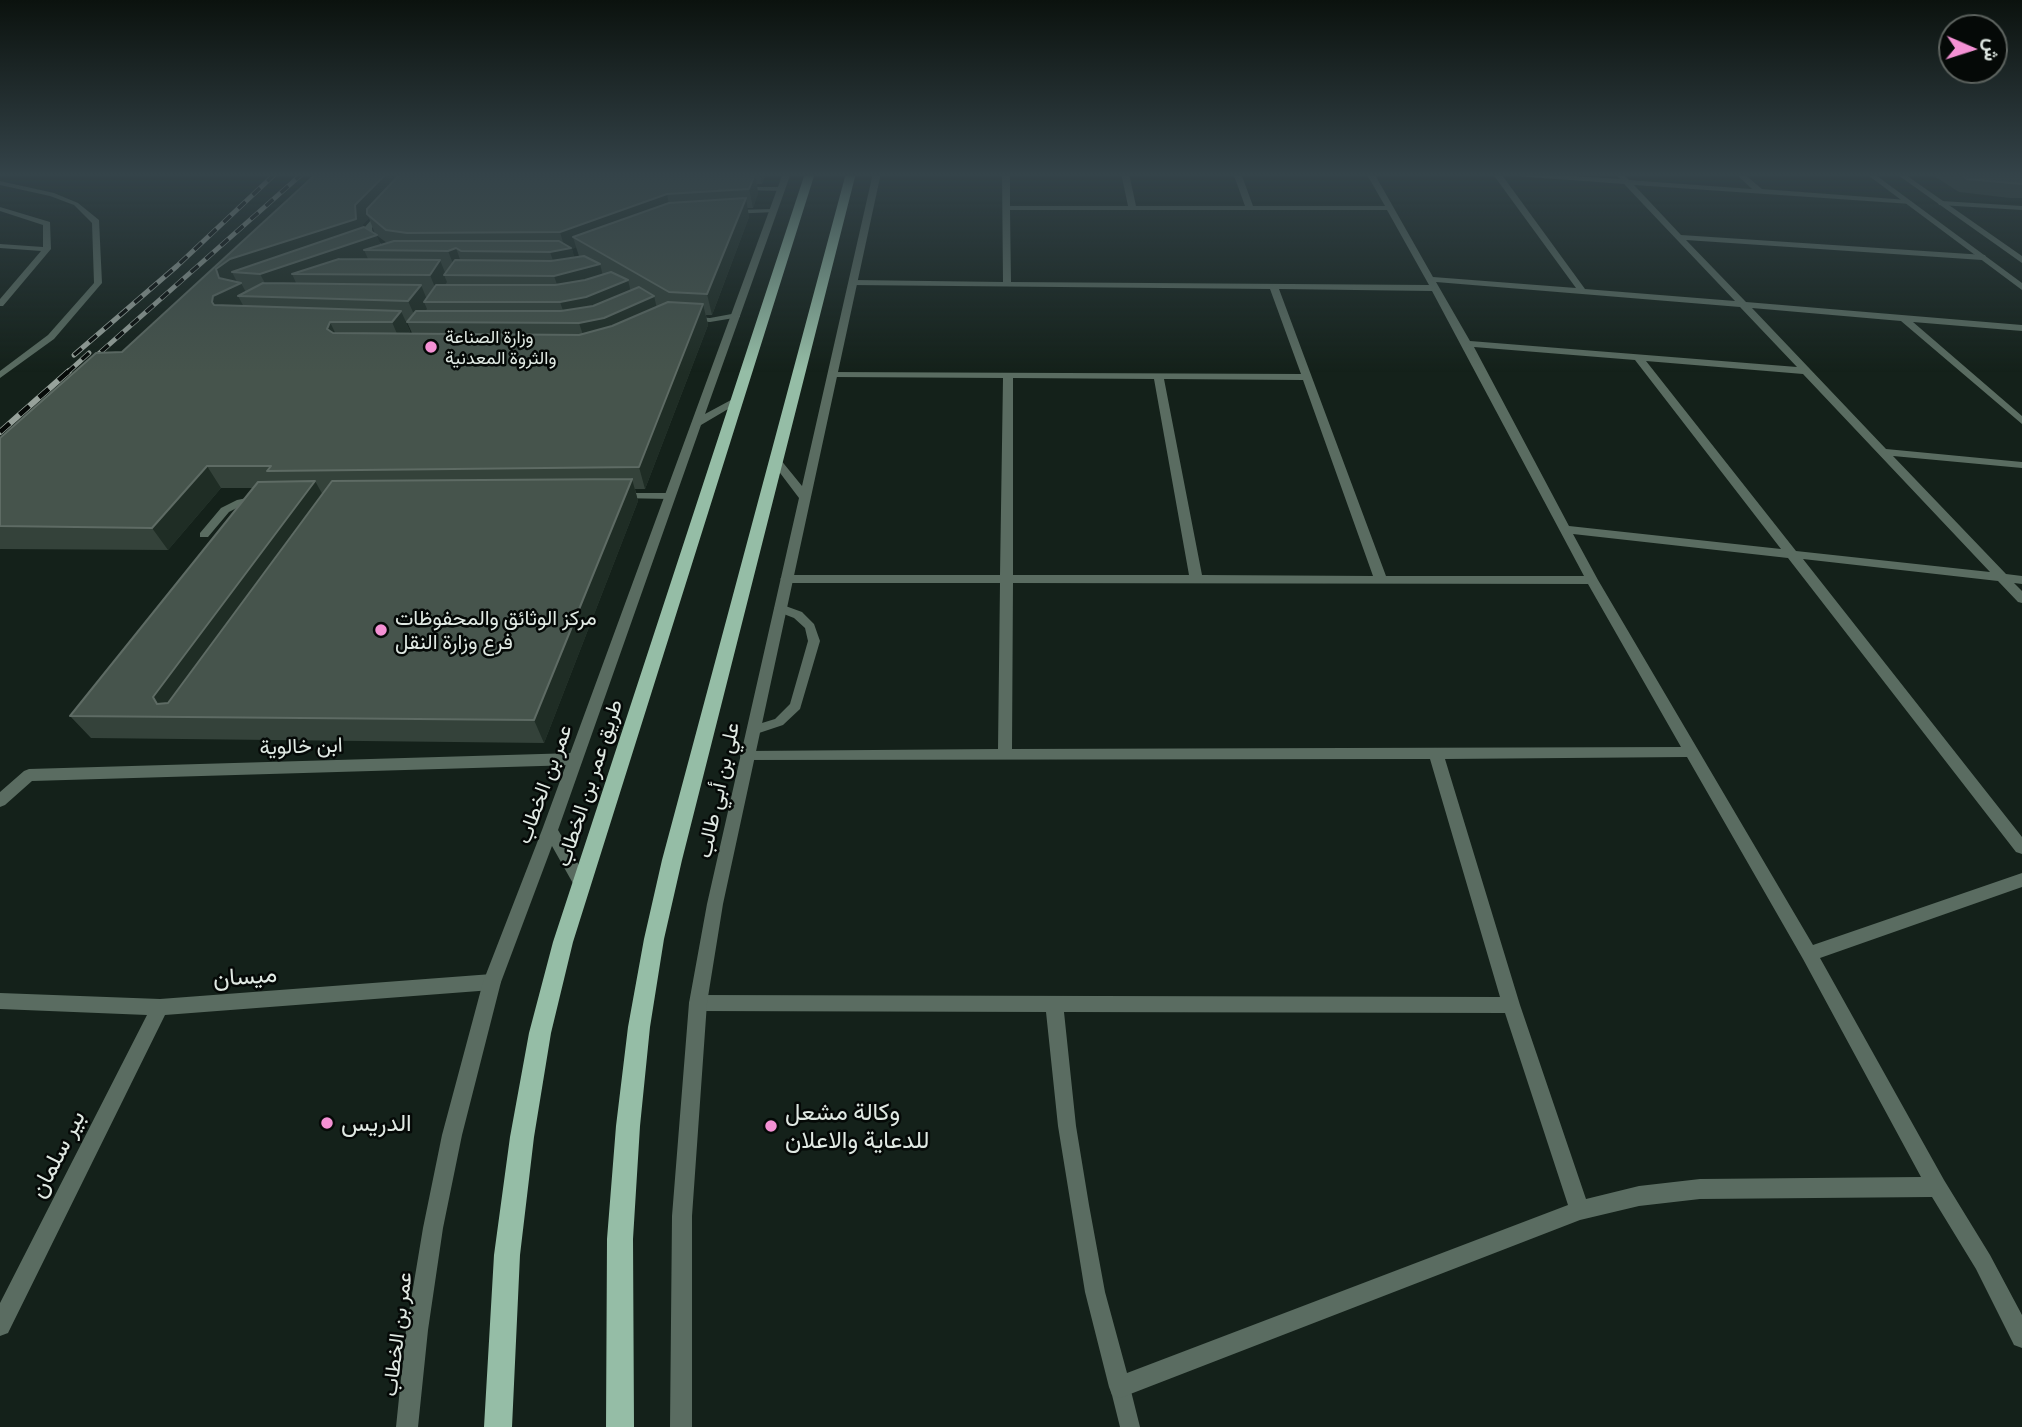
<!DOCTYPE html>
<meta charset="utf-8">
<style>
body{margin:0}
#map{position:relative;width:2022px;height:1427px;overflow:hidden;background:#14211a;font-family:"Exo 2",Vazirmatn,sans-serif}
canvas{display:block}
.north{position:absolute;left:1938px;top:14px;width:70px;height:70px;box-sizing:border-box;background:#050907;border:2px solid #5d635f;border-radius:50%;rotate:93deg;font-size:19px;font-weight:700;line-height:28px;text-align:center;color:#e0e9e3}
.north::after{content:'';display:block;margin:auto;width:24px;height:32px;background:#f491d4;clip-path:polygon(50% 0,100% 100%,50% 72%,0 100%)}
</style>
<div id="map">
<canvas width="2022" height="1427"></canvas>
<div class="north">ش</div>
</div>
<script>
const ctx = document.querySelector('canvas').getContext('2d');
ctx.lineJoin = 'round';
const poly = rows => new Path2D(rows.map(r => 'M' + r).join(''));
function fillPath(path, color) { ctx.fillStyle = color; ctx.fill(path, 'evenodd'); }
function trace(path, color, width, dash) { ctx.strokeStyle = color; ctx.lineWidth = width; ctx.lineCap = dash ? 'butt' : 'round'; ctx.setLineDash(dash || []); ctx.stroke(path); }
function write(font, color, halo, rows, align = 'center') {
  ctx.font = font + ' "Exo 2",Vazirmatn,sans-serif'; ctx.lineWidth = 5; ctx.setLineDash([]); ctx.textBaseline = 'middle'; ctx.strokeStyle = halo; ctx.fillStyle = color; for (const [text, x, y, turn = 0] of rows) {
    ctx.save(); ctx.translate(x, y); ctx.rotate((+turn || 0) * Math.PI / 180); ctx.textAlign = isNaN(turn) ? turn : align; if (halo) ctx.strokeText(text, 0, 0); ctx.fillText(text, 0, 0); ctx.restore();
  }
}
fillPath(poly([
 [0,181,54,193,78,203,99,220,102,283,54,339,0,378,0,371,48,335,94,283,92,223,74,205,50,196,0,185,0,181],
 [743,187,781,187,784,189,781,191,741,190,740,189,743,187],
 [0,207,50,222,51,249,3,306,0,306,0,299,41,251,0,248,0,244,43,247,43,225,0,211,0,207],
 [773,209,777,211,775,212,731,214,727,212,731,210,773,209],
 [380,210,386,211,372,228,373,235,381,244,377,246,366,237,364,228,380,210],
 [737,313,740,313,740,317,710,322,692,321,688,319,692,317,710,318,737,313],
 [622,493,670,493,675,496,670,499,618,498,618,494,622,493],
 [257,496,261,497,261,501,244,504,229,512,208,537,200,537,200,533,221,508,237,500,257,496],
 [780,604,802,612,814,624,820,641,800,709,783,725,753,735,749,733,747,730,749,727,775,719,790,704,808,641,805,628,794,618,776,611,774,608,780,604],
 [1120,1377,1127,1380,1130,1387,1140,1427,1120,1427,1110,1387,1113,1380,1120,1377]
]), '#5a6c61');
fillPath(poly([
 [1002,173,1010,173,1010,206,1128,206,1121,173,1129,173,1136,206,1245,206,1233,173,1241,173,1253,206,1385,206,1366,173,1374,173,1433,277,1576,288,1492,173,1526,173,1620,179,1614,173,1622,173,1629,180,1752,189,1735,173,1743,173,1762,189,1908,200,1912,202,1911,204,1634,185,1681,235,1985,255,1986,257,1982,260,1686,240,1746,302,2022,325,2022,331,1913,322,2022,416,2022,424,1901,321,1752,308,1886,449,2022,462,2022,468,1893,456,2006,574,2022,576,2022,584,2014,583,2022,591,2022,603,2018,602,1998,581,1803,559,2022,837,2022,854,2016,852,1788,558,1573,534,1598,580,1813,945,2022,873,2022,887,1820,958,1944,1180,1990,1255,2022,1315,2022,1348,2014,1345,1976,1269,1932,1197,1700,1199,1639,1206,1580,1220,1120,1398,1112,1395,1109,1387,1085,1292,1058,1126,1046,1012,698,1011,692,1009,689,1003,692,997,698,995,1500,997,1430,759,742,760,740,756,742,752,747,751,998,749,1000,583,786,583,780,579,786,575,1000,575,1003,378,833,377,829,376,829,372,1301,374,1270,289,851,285,851,281,854,280,1003,282,1002,173],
 [1502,175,1624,184,1735,301,1585,289,1502,175],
 [1010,210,1387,210,1429,285,1011,282,1010,210],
 [1436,282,1740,307,1797,367,1470,341,1436,282],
 [1279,289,1432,291,1584,576,1386,576,1279,289],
 [1474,347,1635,360,1781,549,1569,526,1474,347],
 [1646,361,1803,374,1990,572,1796,551,1646,361],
 [1013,378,1154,379,1189,575,1013,575,1013,378],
 [1164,379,1303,380,1373,576,1202,575,1164,379],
 [1013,583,1588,584,1681,747,1012,749,1013,583],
 [1687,757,1803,959,1921,1177,1700,1179,1639,1186,1586,1199,1520,1005,1445,759,1687,757],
 [1064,1012,1505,1013,1568,1205,1127,1373,1105,1292,1089,1205,1076,1126,1064,1012],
 [1942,201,2022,206,2022,210,1939,205,1938,203,1942,201],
 [575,753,580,755,582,759,580,763,575,765,32,781,5,805,0,807,0,792,24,771,29,769,575,753],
 [492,974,498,977,501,982,498,987,492,990,165,1015,8,1333,0,1336,0,1303,147,1015,0,1009,0,993,160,999,492,974]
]), '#5a6c61');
fillPath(poly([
 [783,173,791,173,705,414,731,400,739,400,740,402,701,425,558,830,589,882,587,887,581,889,575,887,552,846,501,982,462,1135,443,1228,428,1330,418,1427,396,1427,406,1330,423,1228,442,1135,483,982,542,830,783,173],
 [873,173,881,173,723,904,707,1003,692,1216,692,1427,670,1427,672,1216,689,1003,707,904,799,498,771,461,776,458,780,459,802,486,873,173],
 [1865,173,1873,173,2022,283,2022,290,1865,173],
 [1895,173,1903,173,2022,256,2022,263,1895,173]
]), '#5a6c61');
fillPath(poly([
 [805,173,815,173,573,942,551,1033,534,1137,520,1255,512,1427,484,1427,494,1255,510,1137,529,1033,553,942,805,173],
 [846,173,856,173,682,860,664,939,650,1027,640,1126,633,1239,634,1427,606,1427,607,1239,616,1126,628,1027,644,939,662,860,846,173]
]), '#95bda6');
const railFar1 = poly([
 [74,355,177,266,276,173],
 [86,365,303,173],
 [67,373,89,353]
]);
const rail = poly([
 [0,432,69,371]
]);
trace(railFar1, '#97a29b', 5);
trace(rail, '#97a29b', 6);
trace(railFar1, '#050907', 3.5, [10]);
trace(rail, '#050907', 4.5, [13]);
fillPath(poly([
 [317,173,766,173,762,184,757,184,758,193,753,208,747,208,749,217,712,315,706,315,708,325,645,489,635,489,638,501,544,743,91,738,70,716,253,488,221,488,168,550,0,549,0,438,122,352],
 [369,218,375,234,387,243,381,245,363,227,363,224],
 [576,247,579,256,574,257,572,249],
 [405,321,408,321,407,322,412,333,409,333,410,331],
 [1929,173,2022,173,2022,198,2010,198,1959,192]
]), '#34423a');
fillPath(poly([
 [387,173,415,173,367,214,369,218,363,224,365,239,232,272,237,282,241,283,248,296,238,296,244,307,225,317,212,302,219,278,216,269,230,259,355,205],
 [760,173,766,173,762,184],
 [755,174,758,193,753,208,749,189],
 [667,194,671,214,573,237,576,247,572,249,577,268,557,272,550,252,565,249,560,232],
 [746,198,749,217,712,315,707,294],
 [377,235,383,251,364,250,369,261,292,274,297,285,271,294,260,274],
 [456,248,463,268,456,271,448,251],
 [440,260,446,275,444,275,447,282,438,295,430,275],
 [600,264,605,284,561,296,554,276],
 [628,280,633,301,567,322,560,302],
 [421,285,428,302,424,302,427,309,417,321,408,301],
 [654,296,659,317,586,344,579,323],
 [703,304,708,325,645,489,639,467],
 [401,311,410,331,401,343,392,322],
 [330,322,340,343,327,329],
 [207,466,221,488,168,550,152,528],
 [632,479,638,501,544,743,534,720],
 [315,481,328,504,174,717,157,704,153,697]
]), '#1f2d25');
const building = poly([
 [317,173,387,173,355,205,356,219,230,259,216,269,219,278,241,283,213,296,212,302,214,305,401,311,392,322,330,322,327,329,333,333,579,335,612,326,668,302,703,304,639,467,267,471,271,466,207,466,152,528,0,526,0,438,96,353,122,352,317,173],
 [401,173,707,173,755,174,749,189,667,194,560,232,407,233,386,230,367,214,367,209,401,173],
 [1958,173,2022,173,2022,184,1967,179,1958,173],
 [746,198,707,294,669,292,573,237,669,203,746,198],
 [364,227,377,235,260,274,232,272,364,227],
 [394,241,559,241,571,248,550,252,461,251,456,248,448,251,364,250,394,241],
 [584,256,600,264,554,276,444,275,455,260,551,261,584,256],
 [339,259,440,260,430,275,292,274,339,259],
 [611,272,628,280,586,297,560,302,424,302,436,285,555,285,585,280,611,272],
 [263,283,421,285,408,301,238,296,263,283],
 [639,287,654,296,604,318,579,323,407,322,416,311,561,311,593,306,639,287],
 [632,479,534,720,70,716,258,482,315,481,153,697,157,704,168,703,332,481,632,479]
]);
fillPath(building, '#46544c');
trace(building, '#5e6b64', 2);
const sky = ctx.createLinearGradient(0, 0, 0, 372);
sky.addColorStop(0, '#0b120e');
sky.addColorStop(0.47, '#344349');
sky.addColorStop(1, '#34434900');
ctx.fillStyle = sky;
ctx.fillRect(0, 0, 2022, 372);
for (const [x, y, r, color] of [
 [431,347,7,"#f491d4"],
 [381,630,7,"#f491d4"],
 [327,1123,7,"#f491d4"],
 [771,1126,7,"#f491d4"]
]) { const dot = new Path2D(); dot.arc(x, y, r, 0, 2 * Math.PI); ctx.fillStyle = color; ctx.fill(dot); trace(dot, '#050907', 2.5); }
write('18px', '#e0e9e3', '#050907', [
 ["وزارة الصناعة",445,337],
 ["والثروة المعدنية",445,358]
], 'left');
write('21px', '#e0e9e3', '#050907', [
 ["مركز الوثائق والمحفوظات",395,618],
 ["فرع وزارة النقل",395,642]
], 'left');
write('21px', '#e0e9e3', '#050907', [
 ["ابن خالوية",301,746,-2],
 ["طريق عمر بن الخطاب",589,783,-72],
 ["عمر بن الخطاب",544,784,-70],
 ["علي بن أبي طالب",718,790,-78],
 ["عمر بن الخطاب",397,1334,-83]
]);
write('24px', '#e0e9e3', '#050907', [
 ["ميسان",245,976,-4],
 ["بير سلمان",57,1154,-63]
]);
write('24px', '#e0e9e3', '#050907', [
 ["وكالة مشعل",785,1112],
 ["للدعاية والاعلان",785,1140],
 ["الدريس",341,1123]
], 'left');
</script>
